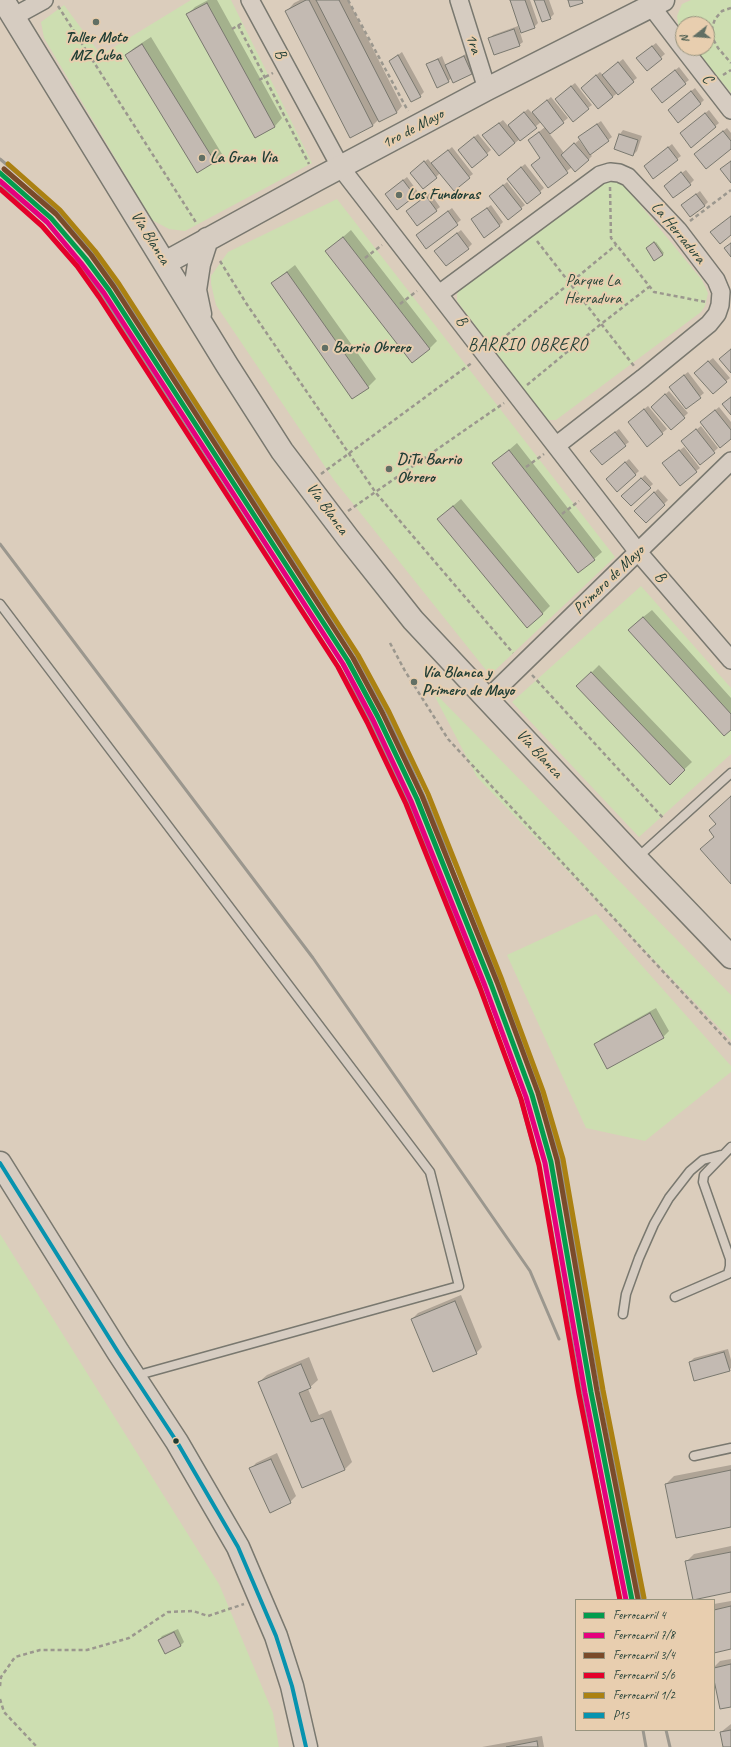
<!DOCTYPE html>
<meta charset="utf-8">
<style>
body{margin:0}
#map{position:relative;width:731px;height:1747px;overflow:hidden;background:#dbcdbc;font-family:Caveat,sans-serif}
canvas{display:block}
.legend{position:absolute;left:575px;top:1599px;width:140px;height:132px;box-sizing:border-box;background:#e8ceaf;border:1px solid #98947e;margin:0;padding:5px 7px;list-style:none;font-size:12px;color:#1f3d34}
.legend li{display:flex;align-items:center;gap:8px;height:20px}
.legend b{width:20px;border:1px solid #98947e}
.north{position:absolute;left:675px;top:16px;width:40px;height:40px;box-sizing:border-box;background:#e8ceaf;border:1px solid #98947e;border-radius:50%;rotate:253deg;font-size:11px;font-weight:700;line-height:16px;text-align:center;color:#1f3d34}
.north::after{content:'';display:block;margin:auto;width:14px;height:18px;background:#616f64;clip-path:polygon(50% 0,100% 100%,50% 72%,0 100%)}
</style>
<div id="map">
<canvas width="731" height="1747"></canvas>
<ul class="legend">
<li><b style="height:5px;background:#039c4e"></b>Ferrocarril 4</li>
<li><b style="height:5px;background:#e5007d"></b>Ferrocarril 7/8</li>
<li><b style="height:5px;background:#7a4b2a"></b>Ferrocarril 3/4</li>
<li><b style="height:5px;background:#e4002b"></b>Ferrocarril 5/6</li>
<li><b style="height:5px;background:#ab8112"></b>Ferrocarril 1/2</li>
<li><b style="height:5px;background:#0693af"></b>P15</li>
</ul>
<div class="north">N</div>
</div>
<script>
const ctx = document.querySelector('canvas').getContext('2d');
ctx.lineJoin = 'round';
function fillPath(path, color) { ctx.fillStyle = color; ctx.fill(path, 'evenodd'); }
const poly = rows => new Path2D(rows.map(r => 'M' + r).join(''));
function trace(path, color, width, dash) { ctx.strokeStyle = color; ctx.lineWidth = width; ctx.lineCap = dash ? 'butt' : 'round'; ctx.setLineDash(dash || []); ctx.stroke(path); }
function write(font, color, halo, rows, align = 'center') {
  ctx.font = font + ' Caveat,sans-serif'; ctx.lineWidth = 4; ctx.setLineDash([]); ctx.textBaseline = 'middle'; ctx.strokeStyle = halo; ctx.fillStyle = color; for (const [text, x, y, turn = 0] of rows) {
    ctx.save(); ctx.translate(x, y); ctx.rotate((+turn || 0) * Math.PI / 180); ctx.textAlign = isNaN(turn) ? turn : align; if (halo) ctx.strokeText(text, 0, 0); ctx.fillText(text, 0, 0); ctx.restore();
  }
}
fillPath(poly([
 [191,0,231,0,312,163,185,231,169,229,152,220,44,38,41,22,64,5,101,55],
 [691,0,731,0,731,93,694,48,707,48,707,24,683,24,683,35,679,30,677,16,682,4],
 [609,182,619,182,628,190,702,280,708,293,705,306,701,312,556,420,549,420,544,417,457,301,457,295,459,289,599,184],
 [337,199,615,557,490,675,334,480,216,305,211,284,211,276,228,252],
 [641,586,731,688,731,754,639,837,512,702],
 [431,689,731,995,731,1040,477,777],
 [596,914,731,1066,731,1072,645,1141,586,1128,507,955],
 [0,1234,219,1584,273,1713,279,1747,0,1747]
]), '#cddeb1');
fillPath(poly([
 [208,0,217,0,282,118,275,126,255,137,188,14,195,7],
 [300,0,348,0,402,106,397,112,379,121,379,119,373,125,351,136,287,11,294,3],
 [511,0,530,0,538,23,534,27],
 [535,0,549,0,554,14,550,18],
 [518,26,523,42,519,45,489,39,493,35],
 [151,37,222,154,215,161,198,172,126,55,134,48],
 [656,43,665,54,647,69,640,56],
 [402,52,424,92,420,96,390,61],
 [468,53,475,69,472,73,454,81,452,78,448,81,427,65,442,56,446,66,450,62],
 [623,59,637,78,598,108,586,84,600,72,603,75],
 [679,67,689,80,685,83,656,86],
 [575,83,592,105,588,108,560,95],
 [695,88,704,100,700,104,673,106],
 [551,97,568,118,549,133,564,153,579,140,585,148,586,147,583,134,601,121,612,137,590,154,592,156,588,160,572,167,548,186,533,165,541,157,529,140,545,127,541,122,515,143,487,132,503,120,508,126,528,109,532,113],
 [709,110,719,123,691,146,685,130],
 [727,128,731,133,731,148,695,154],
 [623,130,642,136,637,151,633,155,615,149,620,134],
 [478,134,491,150,472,166,463,146],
 [672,144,681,156,677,159,645,166],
 [452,147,473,174,469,177,440,173,436,177,415,169,428,159,432,164],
 [525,164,544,188,527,203,512,175],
 [686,170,694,180,690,184,669,182],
 [407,177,418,192,397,209,386,194],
 [507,182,525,205,521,208,494,193],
 [700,191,708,202,704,206,686,202],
 [430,193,440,207,418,225,411,208],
 [491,205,503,222,499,226,472,219],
 [452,208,461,220,426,247,417,235],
 [351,230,437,341,429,349,327,251],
 [461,230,472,244,468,248,439,247],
 [656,242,664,253,662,255,648,247],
 [295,265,376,379,368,387,272,283],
 [713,358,730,378,726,381,699,369],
 [688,372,704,393,686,408,674,383],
 [669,391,688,413,672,428,656,403],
 [648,406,667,429,648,445,633,419],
 [719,407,731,422,731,438,701,422],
 [701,426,718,448,700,464,686,438],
 [619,429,629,442,625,445,595,448],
 [517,443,602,552,594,559,494,463],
 [684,447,700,468,696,471,667,460],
 [629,459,639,471,617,491,611,475],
 [645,475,653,484,631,505,623,496],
 [658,489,668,500,646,522,636,511],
 [461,499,550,606,542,614,446,512],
 [652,610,731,698,731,729,637,622],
 [599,665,692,762,670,783,585,679],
 [656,1008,669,1031,663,1037,595,1045,601,1039],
 [461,1295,482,1347,476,1353,412,1319,418,1313],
 [728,1349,731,1360,731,1368,729,1370,690,1362,694,1358],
 [309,1357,318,1380,308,1389,319,1415,331,1410,352,1462,344,1470,259,1382,267,1375],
 [277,1453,296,1496,290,1502,270,1511,251,1469,256,1463],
 [731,1465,731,1526,666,1484,674,1476],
 [731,1546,731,1591,686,1562,694,1554],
 [731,1601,731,1648,714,1652,714,1604],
 [178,1629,184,1642,180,1646,159,1640,162,1636],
 [731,1659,731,1706,714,1675,714,1667,720,1661],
 [731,1724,731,1747,724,1747,721,1732],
 [542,1736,544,1747,482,1747]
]), '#0003');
const building = poly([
 [306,0,309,0,373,126,350,138,285,11,306,0],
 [316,0,339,0,397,113,379,122,316,0],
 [510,0,525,0,535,28,521,33,510,0],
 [534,0,544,0,551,19,542,22,534,0],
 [568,0,582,0,583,3,570,7,568,0],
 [207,3,275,127,255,138,186,14,207,3],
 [514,29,520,46,494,55,488,38,514,29],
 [142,44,215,162,197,173,125,55,142,44],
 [652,46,662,59,647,71,636,58,652,46],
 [398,55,421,97,411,102,389,61,398,55],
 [464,56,472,74,453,83,445,65,464,56],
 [438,59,449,82,437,88,426,64,438,59],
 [618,62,634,82,618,95,602,75,618,62],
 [675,70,686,84,662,103,651,89,675,70],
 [596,75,613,97,598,109,581,88,596,75],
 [571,86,589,109,573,122,555,99,571,86],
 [691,91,701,104,678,123,668,110,691,91],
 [547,100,564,123,550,134,532,112,547,100],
 [524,112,537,128,520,141,508,125,524,112],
 [705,113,716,127,691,148,680,133,705,113],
 [499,123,515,143,499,156,482,135,499,123],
 [597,124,609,141,590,155,578,137,597,124],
 [723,131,731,141,731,149,706,169,694,154,723,131],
 [539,132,568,173,548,188,531,165,540,158,528,140,539,132],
 [619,134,638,140,633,156,614,149,619,134],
 [474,137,488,155,472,168,458,150,474,137],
 [574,143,589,160,575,172,561,155,574,143],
 [668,147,678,160,653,179,644,166,668,147],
 [448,150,470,178,454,191,431,163,448,150],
 [424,161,437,178,423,189,410,173,424,161],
 [731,161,731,183,720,169,731,161],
 [521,167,541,193,527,204,507,179,521,167],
 [681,172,691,185,673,198,664,186,681,172],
 [403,180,415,196,397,210,385,194,403,180],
 [503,185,522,209,508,220,489,196,503,185],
 [696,194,705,206,690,217,681,205,696,194],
 [426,196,437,211,417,226,406,211,426,196],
 [487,208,500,226,484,238,471,219,487,208],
 [448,211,458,225,426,249,416,235,448,211],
 [731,216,731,235,720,244,710,232,731,216],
 [457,233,469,249,446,266,434,251,457,233],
 [343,237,430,349,412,363,325,251,343,237],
 [654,242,663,255,654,261,646,248,654,242],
 [731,243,731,257,724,248,731,243],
 [287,272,369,388,352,399,271,283,287,272],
 [731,349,731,373,719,359,731,349],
 [708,361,727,382,713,394,694,373,708,361],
 [684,375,701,398,686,409,669,387,684,375],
 [665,394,685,418,671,430,651,407,665,394],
 [731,397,731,415,722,404,731,397],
 [644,409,663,434,647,447,628,422,644,409],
 [715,410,731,430,731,439,720,448,700,422,715,410],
 [696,429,715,453,700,465,681,441,696,429],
 [615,432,626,446,602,465,590,451,615,432],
 [509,450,595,560,578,573,492,463,509,450],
 [679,450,697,472,680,486,662,463,679,450],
 [625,462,636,475,617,492,606,479,625,462],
 [641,478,651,488,631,506,621,496,641,478],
 [654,492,665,505,646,523,634,511,654,492],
 [453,506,543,614,527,628,437,519,453,506],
 [643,617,731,714,731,730,724,736,628,630,643,617],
 [591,672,685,770,670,785,576,686,591,672],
 [731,796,731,884,700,849,714,837,709,830,716,824,709,816,731,796],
 [650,1013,664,1038,607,1069,594,1044,650,1013],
 [455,1301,477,1354,433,1372,411,1319,455,1301],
 [724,1352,730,1371,694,1381,689,1362,724,1352],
 [301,1364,311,1388,299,1393,311,1422,323,1418,345,1470,302,1488,258,1382,301,1364],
 [271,1459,291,1503,270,1513,249,1468,271,1459],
 [731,1470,731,1527,676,1538,665,1484,731,1470],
 [731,1552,731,1592,693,1600,685,1561,731,1552],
 [731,1606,731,1649,714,1653,714,1610,731,1606],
 [174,1632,181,1646,165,1654,158,1640,174,1632],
 [731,1664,731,1707,720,1709,714,1680,714,1668,731,1664],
 [731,1730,731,1747,723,1747,720,1732,731,1730],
 [537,1741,538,1747,506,1747,537,1741]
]);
fillPath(building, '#c3bab2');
trace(building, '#79786f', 1);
const service = poly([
 [0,604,430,1172,459,1286,135,1376],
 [637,858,731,773],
 [675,1297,728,1274,730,1266,730,1259,703,1182,704,1175,731,1147],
 [623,1314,626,1294,639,1258,654,1224,669,1198,690,1171,703,1160,721,1155],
 [694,1456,731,1448]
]);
const minor = poly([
 [250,0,341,168,638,552,731,660],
 [459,0,487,89],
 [649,0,651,6,683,48],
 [13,17,44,0],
 [683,48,731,110],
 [439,294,600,175,610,172,619,173,628,177,678,230,716,280,721,292,720,305,717,314,709,324,643,378,557,445],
 [487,699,731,461]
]);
const primary = poly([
 [3,0,227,365,282,451,348,538,413,620,636,858,731,957],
 [165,263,316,180,487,89,663,0],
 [200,314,195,290,199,264,207,239],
 [0,1163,118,1352,177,1442,238,1547,276,1636,292,1686,306,1747]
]);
trace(service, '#79786f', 11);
trace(minor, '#79786f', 20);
trace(primary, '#79786f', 25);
trace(poly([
 [348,0,408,111],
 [58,6,197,224],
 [731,8,722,11,715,19,712,28,712,37,718,48,731,63],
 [238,25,309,164],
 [232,29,244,22],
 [723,75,731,70],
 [259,80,273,73],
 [610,187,611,238,654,292,706,302],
 [690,221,731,190],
 [537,241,634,366],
 [365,258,382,245],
 [220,261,246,303,376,493,513,653],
 [400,304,417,291],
 [496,344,616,245],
 [527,385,601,324,649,287],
 [526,467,544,454],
 [321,474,473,362],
 [348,511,504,403],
 [562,514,579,501],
 [390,643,405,671,448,739,731,1045],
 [532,675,664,819],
 [0,1686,1,1677,15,1657,40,1650,87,1650,129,1638,168,1612,193,1611,208,1616,244,1604],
 [0,1699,4,1712,37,1747]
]), '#9b978e', 2.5, [4, 3]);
trace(service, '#d6ccc1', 8);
trace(minor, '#d6ccc1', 17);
trace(primary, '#d6ccc1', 22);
trace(poly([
 [0,159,26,181,58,212,92,252,116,285,356,655,387,713,424,796,456,868,500,980,540,1092,560,1162,601,1391,641,1600],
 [0,185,44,227,77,264,102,296,339,667,370,720,408,802,481,987,520,1099,538,1164,548,1210,619,1600],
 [0,544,313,958,530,1271,559,1339],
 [643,1730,646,1747],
 [666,1730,670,1747]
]), '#9b978e', 3);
trace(poly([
 [0,1163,118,1352,177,1442,238,1547,276,1636,292,1686,306,1747]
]), '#0693af', 4);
trace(poly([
 [0,173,51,218,86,259,109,290,348,661,378,717,417,799,491,984,532,1095,551,1162,591,1392,632,1600]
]), '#039c4e', 5);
trace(poly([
 [0,181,47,222,81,263,104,293,343,664,373,720,411,801,485,986,526,1097,545,1163,585,1393,626,1600]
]), '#e5007d', 5);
trace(poly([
 [4,169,56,214,91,255,114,287,353,658,383,714,422,796,497,982,538,1093,557,1160,597,1391,638,1599]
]), '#7a4b2a', 5);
trace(poly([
 [0,189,42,226,77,266,99,297,338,667,367,722,406,804,480,988,521,1099,539,1165,579,1394,620,1600]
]), '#e4002b', 5);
trace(poly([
 [8,164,60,210,95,251,119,284,358,655,389,712,428,794,502,980,543,1091,563,1159,603,1390,644,1598]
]), '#ab8112', 5);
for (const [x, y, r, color] of [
 [96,22,4,"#616f64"],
 [202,158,4,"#616f64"],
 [399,195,4,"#616f64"],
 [325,348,4,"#616f64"],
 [389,469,4,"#616f64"],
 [414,682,4,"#616f64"],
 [176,1441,3.5,"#1f3d34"]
]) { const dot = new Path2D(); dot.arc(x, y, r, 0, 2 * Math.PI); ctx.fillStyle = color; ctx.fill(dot); trace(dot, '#e8ceaf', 1.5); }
write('bold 16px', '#1f3d34', '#e8ceaf', [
 ["Taller Moto",96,38,"center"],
 ["MZ Cuba",96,56,"center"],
 ["La Gran Via",210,158],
 ["Los Fundoras",407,195],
 ["Barrio Obrero",333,348],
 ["DiTu Barrio",397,460],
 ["Obrero",397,478],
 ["Vía Blanca y",422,673],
 ["Primero de Mayo",422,691]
], 'left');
write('16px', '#1f3d34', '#e8ceaf', [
 ["1ra",473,44,72],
 ["B",280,54,62],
 ["C",707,79,52],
 ["1ro de Mayo",413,129,-28],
 ["La Herradura",678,233,50],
 ["Vía Blanca",150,238,58],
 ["B",461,321,52],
 ["Vía Blanca",327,509,54],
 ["B",660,577,49],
 ["Primero de Mayo",609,580,-44],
 ["Vía Blanca",539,754,47]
]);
write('16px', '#27463a', '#e8ceaf', [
 ["Parque La",593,281],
 ["Herradura",593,299]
]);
ctx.letterSpacing = '1px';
write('17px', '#1f3d34', '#e8ceaf', [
 ["BARRIO OBRERO",528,346]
]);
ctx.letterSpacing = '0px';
</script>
